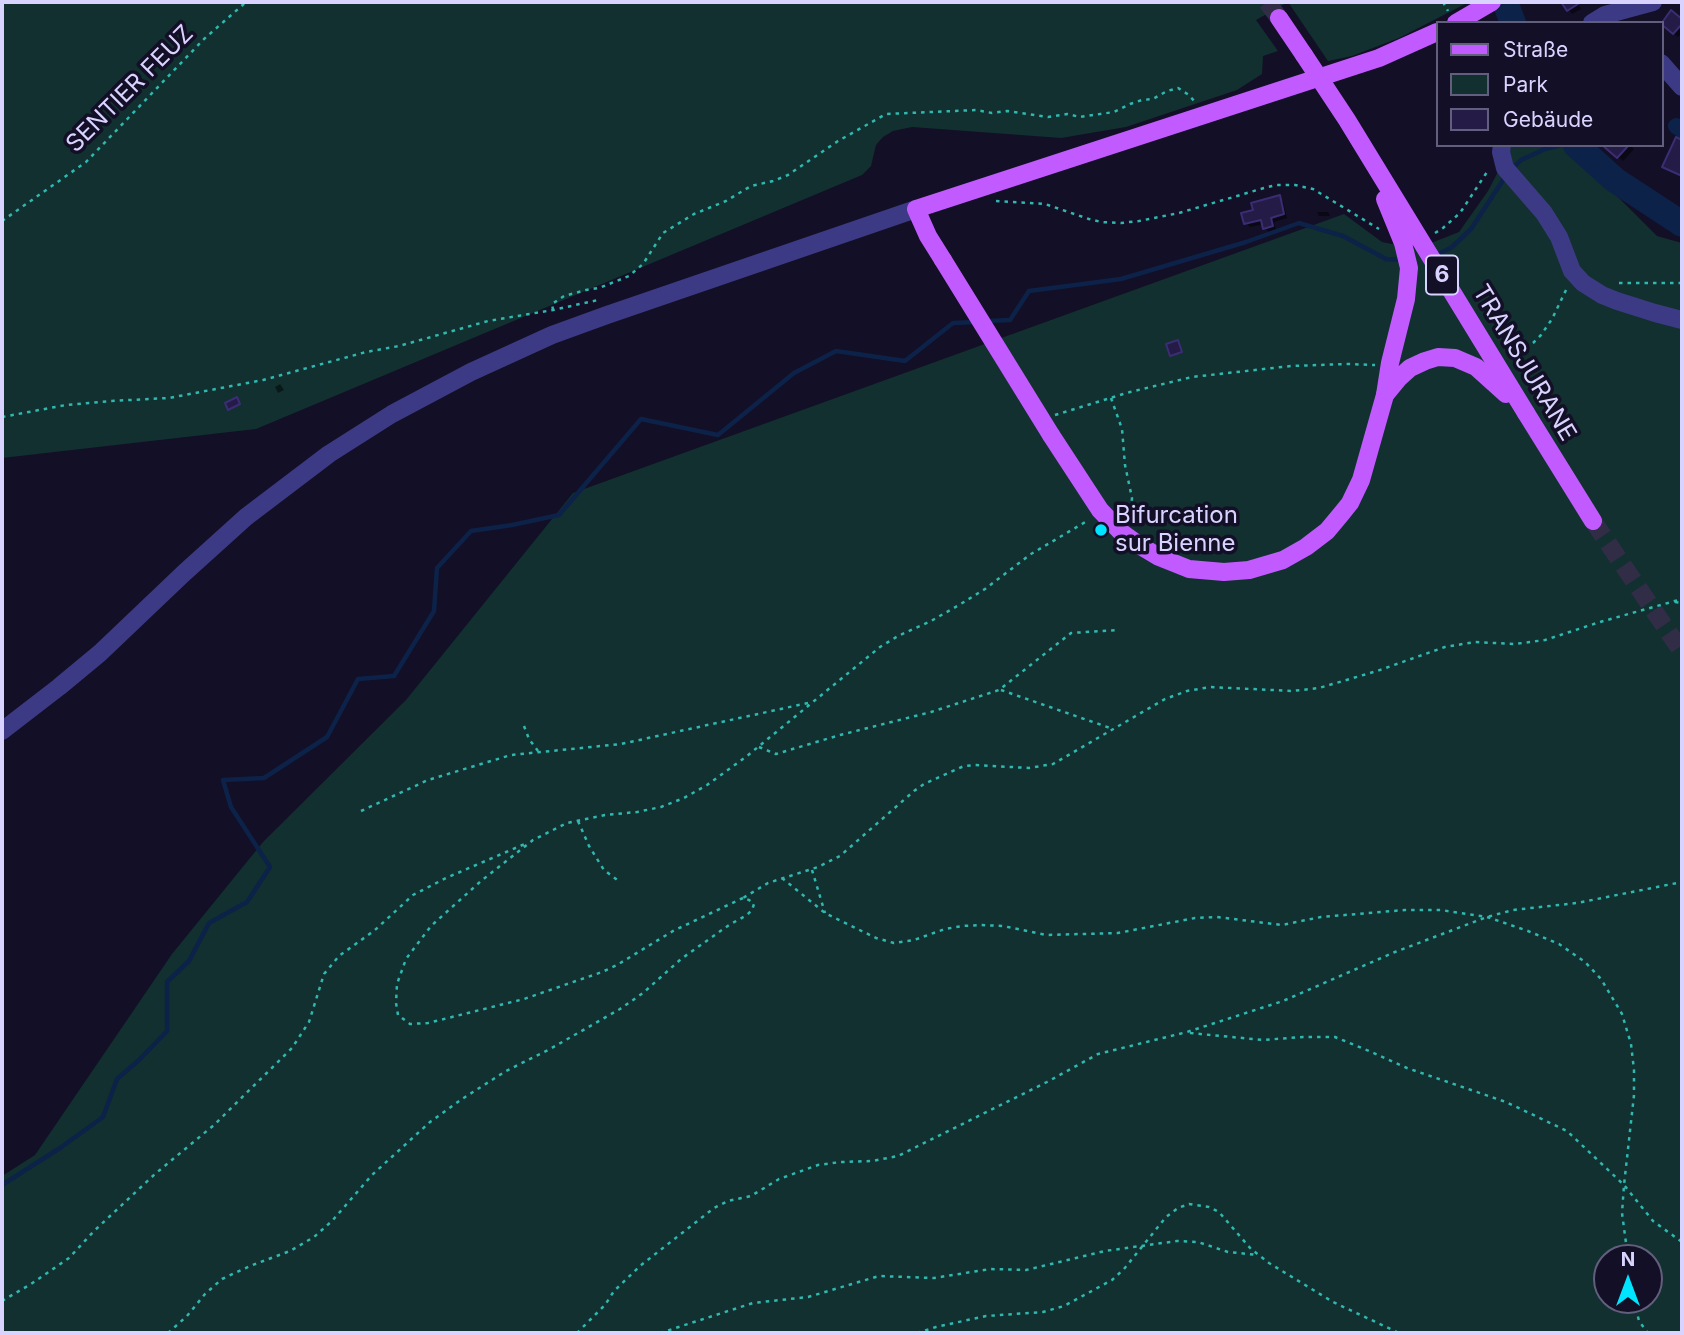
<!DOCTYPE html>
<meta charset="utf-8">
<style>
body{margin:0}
#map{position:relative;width:1684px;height:1335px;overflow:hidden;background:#130f26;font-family:Inter,sans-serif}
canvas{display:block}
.frame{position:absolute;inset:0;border:4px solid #d9d4ff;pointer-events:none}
.legend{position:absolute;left:1436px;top:21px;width:228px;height:126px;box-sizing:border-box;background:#130f26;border:2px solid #625e7d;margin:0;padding:9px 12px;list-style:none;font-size:21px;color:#d9d4ff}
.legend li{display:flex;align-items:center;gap:14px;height:35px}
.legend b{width:35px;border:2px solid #625e7d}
.north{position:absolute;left:1593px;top:1244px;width:70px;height:70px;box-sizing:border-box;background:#130f26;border:2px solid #625e7d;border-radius:50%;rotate:0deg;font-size:19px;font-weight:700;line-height:28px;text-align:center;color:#d9d4ff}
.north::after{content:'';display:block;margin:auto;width:24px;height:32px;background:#00e5ff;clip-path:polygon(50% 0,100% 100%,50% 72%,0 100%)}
</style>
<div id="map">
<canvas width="1684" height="1335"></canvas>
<div class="frame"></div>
<ul class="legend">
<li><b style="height:9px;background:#c25bff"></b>Straße</li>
<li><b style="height:19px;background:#12302f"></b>Park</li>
<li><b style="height:19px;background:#241b47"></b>Gebäude</li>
</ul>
<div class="north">N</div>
</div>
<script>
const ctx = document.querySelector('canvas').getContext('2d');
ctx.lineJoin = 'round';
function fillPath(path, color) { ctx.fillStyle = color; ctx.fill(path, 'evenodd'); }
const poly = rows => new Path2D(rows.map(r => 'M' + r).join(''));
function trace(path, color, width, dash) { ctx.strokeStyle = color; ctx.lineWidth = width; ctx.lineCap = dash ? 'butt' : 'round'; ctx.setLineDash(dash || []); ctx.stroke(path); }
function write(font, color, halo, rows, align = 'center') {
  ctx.font = font + ' Inter,sans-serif'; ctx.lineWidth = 7; ctx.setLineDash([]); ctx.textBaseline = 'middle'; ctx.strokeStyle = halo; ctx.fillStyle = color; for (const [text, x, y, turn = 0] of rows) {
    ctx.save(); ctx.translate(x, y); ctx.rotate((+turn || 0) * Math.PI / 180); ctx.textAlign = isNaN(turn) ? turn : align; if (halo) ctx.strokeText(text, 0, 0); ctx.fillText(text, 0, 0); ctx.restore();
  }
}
fillPath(poly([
 [2,2,1469,2,1399,38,1352,56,1328,61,1288,2,1256,20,1278,51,1263,56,1262,74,1237,90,1126,127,1061,138,912,127,893,131,883,137,876,145,871,166,862,175,256,429,2,458],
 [1512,145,1566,145,1657,236,1682,243,1682,1333,2,1333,2,1176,35,1155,172,954,263,842,406,700,573,493,1344,214,1382,242,1416,249,1459,232,1488,191],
 [1607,1258,1649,1258,1649,1300,1607,1300]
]), '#12302f');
fillPath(poly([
 [1563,2,1577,2,1581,9,1572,14],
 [1672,13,1682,22,1682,33,1678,37,1667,28],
 [1604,145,1630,145,1634,149,1623,161],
 [1279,197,1283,202,1287,218,1274,222,1276,230,1269,232,1265,228,1264,224,1250,227,1246,223,1255,211],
 [1317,212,1328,212,1330,216,1319,216],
 [280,384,284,390,278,393,275,387]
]), '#0007');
trace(poly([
 [1513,168,1521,160,1545,149,1561,145],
 [1435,256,1452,247,1471,229,1507,174],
 [987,321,1010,320,1029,291,1121,279,1246,242,1299,223,1343,236,1386,259,1404,260],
 [2,1185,60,1148,103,1117,117,1079,139,1060,167,1031,167,982,189,961,209,923,247,902,270,867,231,807,223,780,264,778,327,737,358,679,394,676,434,611,437,568,471,531,512,525,559,515,641,419,718,435,794,373,836,351,905,361,953,323,975,322]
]), '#0c2248', 4.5);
trace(poly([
 [1676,126,1682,130]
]), '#0c2248', 16);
trace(poly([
 [1505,2,1513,23],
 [1576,145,1615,180,1682,224]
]), '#0c2248', 26);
const building = poly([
 [1561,2,1577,2,1578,4,1567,11,1561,2],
 [1671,10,1682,19,1682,24,1673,34,1661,24,1671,10],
 [1676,137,1682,140,1682,176,1662,167,1676,137],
 [1602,145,1629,145,1617,158,1602,145],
 [1280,195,1284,214,1271,218,1273,226,1263,229,1261,220,1244,224,1241,213,1253,210,1251,203,1280,195],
 [1178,340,1182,352,1170,356,1166,344,1178,340],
 [237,397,240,404,228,410,225,403,237,397]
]);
fillPath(building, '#241b47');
trace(building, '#3b2d73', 2);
trace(poly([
 [1267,2,1279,18],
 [1593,521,1682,652]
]), '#312d47', 18, [18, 9]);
trace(poly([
 [1443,2,1448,11],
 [996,201,1045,204,1089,219,1101,222,1121,223,1139,221,1179,213,1264,188,1276,185,1295,185,1313,189,1379,229],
 [2,221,86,162,204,39,246,2],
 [1435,233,1443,228,1460,213,1489,169],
 [1619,283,1682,283],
 [553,310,552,304,564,296,586,290,599,288,629,276,643,264,663,233,694,214,726,201,751,186,773,181,788,175,838,141,886,114,976,110,992,113,1007,111,1048,117,1067,114,1080,117,1114,112,1130,104,1142,100,1153,99,1167,91,1178,88,1189,95,1195,102],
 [1511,356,1533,343,1541,335,1552,319,1567,288],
 [1111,398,1122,429,1125,465,1132,498,1131,510,1127,516],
 [1055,415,1130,392,1192,377,1291,366,1347,364,1375,365],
 [2,417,66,405,111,401,169,398,263,380,366,352,399,346,488,321,553,310,598,300],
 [1675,602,1682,603],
 [1001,690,1113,729],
 [524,726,529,739,538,751],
 [759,747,776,754,840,735,931,712,999,690,1071,633,1119,630],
 [361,811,428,780,511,755,621,744,808,703],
 [578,821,589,846,604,870,620,882],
 [812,870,825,913],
 [782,878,825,913,876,938,894,943,914,940,945,929,962,926,981,925,1003,926,1046,935,1118,933,1195,918,1217,917,1282,925,1321,917,1405,910,1441,910,1487,917,1528,931,1559,944,1585,962,1601,979,1622,1014,1631,1044,1634,1070,1634,1095,1624,1185,1622,1213,1628,1258],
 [743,898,673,931,617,965,602,972,524,999,428,1023,410,1024,398,1015,396,1003,397,984,406,959,431,926,481,881,533,840,567,823,605,815,637,812,661,807,684,798,707,785,747,756,880,647,898,636,931,621,959,605,985,589,1031,554,1087,521],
 [1190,1033,1263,1040,1303,1037,1335,1037,1369,1051,1407,1068,1506,1102,1567,1131,1624,1185,1653,1221,1682,1242],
 [1634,1300,1639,1321,1648,1333],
 [2,1301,31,1284,69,1258,94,1231,155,1174,214,1125,292,1048,309,1022,324,974,339,956,375,930,413,895,446,878,527,843],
 [168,1333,187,1316,205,1294,222,1279,250,1266,290,1251,314,1237,332,1221,372,1175,430,1122,462,1099,506,1071,550,1049,620,1009,643,993,681,959,729,925,747,915,752,910,754,904,749,900,743,898,768,883,818,867,840,856,914,791,924,784,964,766,975,765,1029,768,1053,764,1165,699,1187,691,1210,687,1292,691,1319,688,1377,671,1445,647,1475,642,1515,644,1545,640,1600,622,1682,599],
 [577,1333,605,1305,614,1291,640,1266,714,1208,728,1201,751,1196,779,1179,818,1165,841,1162,872,1161,898,1156,1047,1082,1098,1054,1187,1032,1283,1001,1395,952,1487,917,1513,910,1577,903,1682,882],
 [660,1333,753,1303,808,1297,879,1276,934,1278,990,1269,1026,1270,1105,1251,1177,1241,1198,1242,1228,1252,1258,1255],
 [917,1333,936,1327,986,1316,1043,1312,1064,1306,1112,1280,1124,1269,1166,1217,1178,1208,1189,1204,1209,1207,1219,1212,1251,1249,1269,1263,1333,1302,1399,1333]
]), '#2fb8b0', 2.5, [3.5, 5]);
trace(poly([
 [1592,23,1605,15,1653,2],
 [1661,63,1682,87],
 [1502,145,1501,152,1505,168,1544,213,1559,237,1572,271,1583,283,1602,295,1617,301,1655,313,1682,320],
 [2,731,59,687,100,653,184,573,246,517,329,454,392,414,471,372,552,335,607,315,916,209]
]), '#3d3a85', 18);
trace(poly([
 [1279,18,1304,55],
 [1456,23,1492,2],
 [943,260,928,236,916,209,1379,58,1437,32],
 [1526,413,1593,521],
 [1051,435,1100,510,1121,532,1139,545,1159,557,1189,569,1224,572,1249,570,1283,560,1306,547,1327,531,1342,513,1350,503,1361,480,1385,395]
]), '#c25bff', 18);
trace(poly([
 [1304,55,1347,120,1526,413],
 [1385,199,1403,243,1409,268,1406,299,1390,363,1385,395],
 [943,260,1051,435],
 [1385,395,1399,378,1410,368,1425,361,1438,357,1455,358,1476,367,1506,394]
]), '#c25bff', 18);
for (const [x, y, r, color] of [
 [1101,530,7,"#00e5ff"]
]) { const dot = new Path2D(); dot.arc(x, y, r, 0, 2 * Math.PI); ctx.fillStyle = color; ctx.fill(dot); trace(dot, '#130f26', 2.5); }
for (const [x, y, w] of [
 [1442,275,32]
]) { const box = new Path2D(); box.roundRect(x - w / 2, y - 19.5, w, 39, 5); ctx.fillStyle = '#130f26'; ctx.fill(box); trace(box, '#d9d4ff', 2); }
write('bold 23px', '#d9d4ff', null, [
 ["6",1442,275]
]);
write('24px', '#d9d4ff', '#130f26', [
 ["SENTIER FEUZ",130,89,-45],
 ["TRANSJURANE",1524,363,59]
]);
write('24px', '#d9d4ff', '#130f26', [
 ["Bifurcation",1115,516],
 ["sur Bienne",1115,544]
], 'left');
</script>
